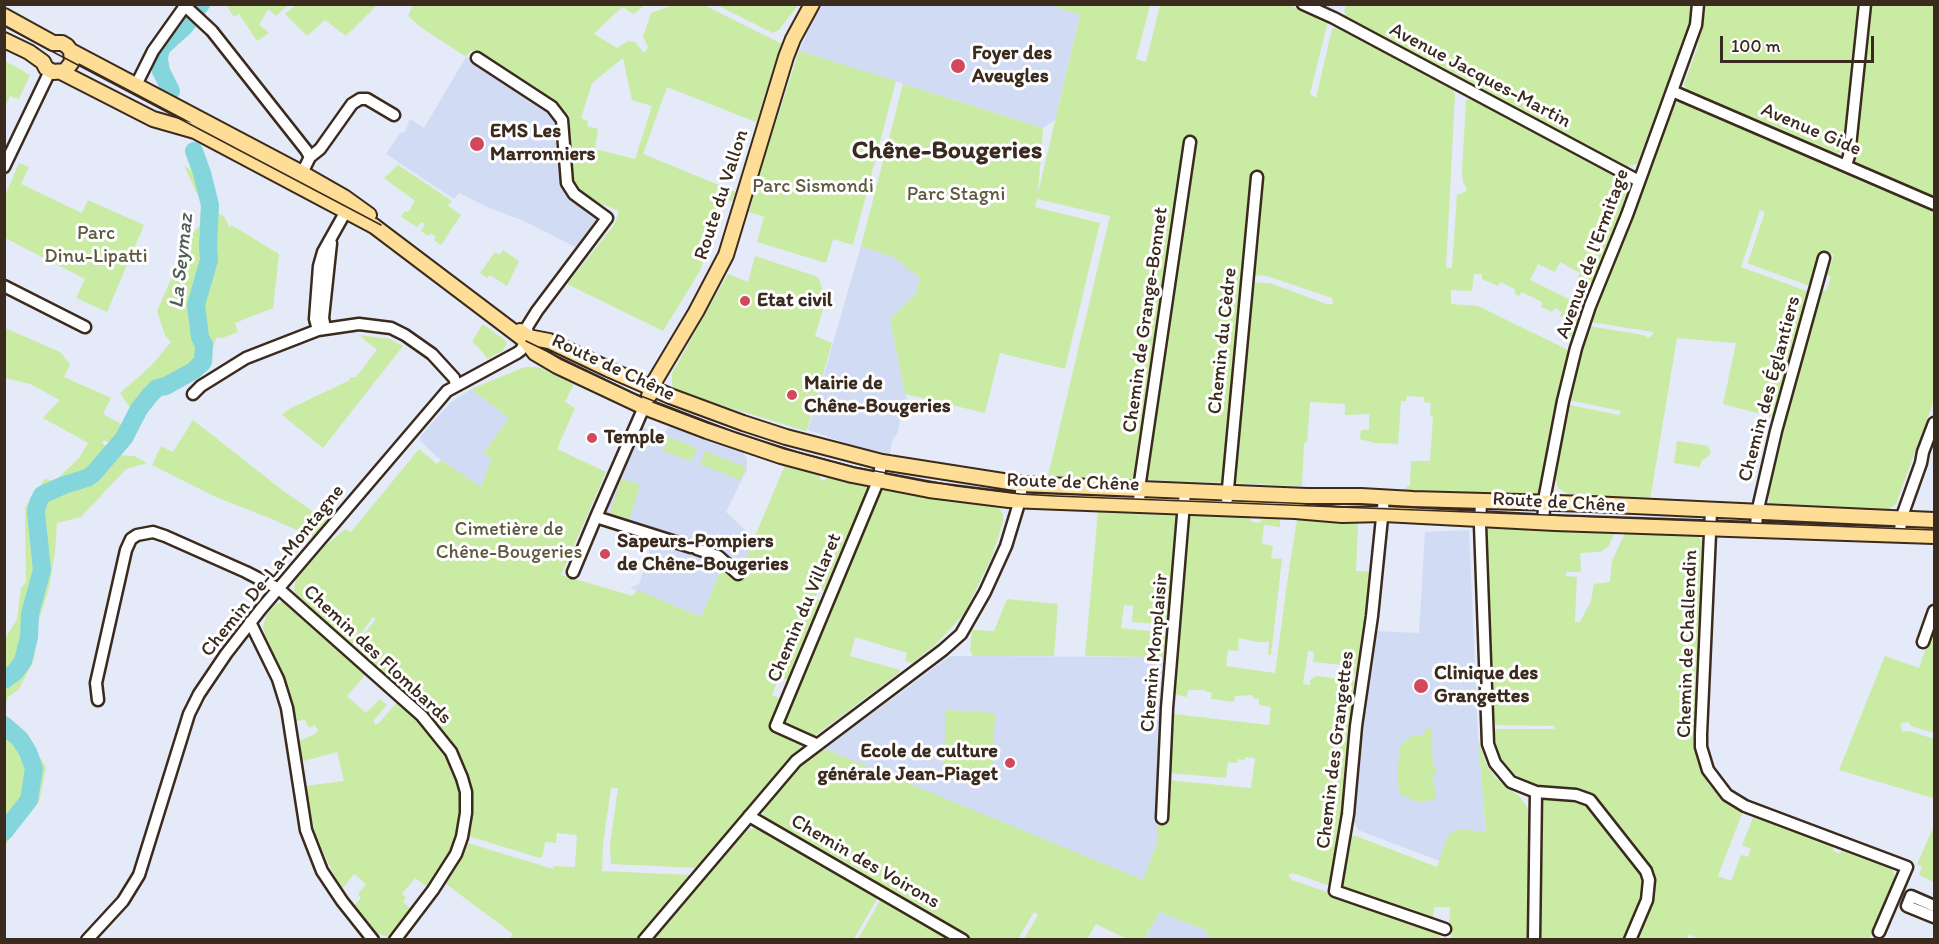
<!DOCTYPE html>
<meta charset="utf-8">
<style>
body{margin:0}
#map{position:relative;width:1939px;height:944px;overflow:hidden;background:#e4eaf8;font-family:Itim,sans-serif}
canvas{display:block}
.frame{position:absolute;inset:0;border:6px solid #3b2a1e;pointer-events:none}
.scale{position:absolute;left:1720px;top:36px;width:154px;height:27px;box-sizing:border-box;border:3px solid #3b2a1e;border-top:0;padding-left:8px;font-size:18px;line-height:21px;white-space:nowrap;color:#3b2a1e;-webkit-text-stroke:4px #fff;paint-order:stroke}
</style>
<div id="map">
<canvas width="1939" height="944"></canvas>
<div class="frame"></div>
<div class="scale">100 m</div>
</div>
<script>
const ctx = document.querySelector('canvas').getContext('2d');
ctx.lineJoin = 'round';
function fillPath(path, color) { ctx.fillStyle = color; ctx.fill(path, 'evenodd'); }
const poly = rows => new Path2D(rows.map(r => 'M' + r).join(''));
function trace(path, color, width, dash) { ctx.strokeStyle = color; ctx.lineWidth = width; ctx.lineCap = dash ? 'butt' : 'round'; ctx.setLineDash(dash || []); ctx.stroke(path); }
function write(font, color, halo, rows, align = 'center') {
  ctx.font = font + ' Itim,sans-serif'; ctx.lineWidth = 6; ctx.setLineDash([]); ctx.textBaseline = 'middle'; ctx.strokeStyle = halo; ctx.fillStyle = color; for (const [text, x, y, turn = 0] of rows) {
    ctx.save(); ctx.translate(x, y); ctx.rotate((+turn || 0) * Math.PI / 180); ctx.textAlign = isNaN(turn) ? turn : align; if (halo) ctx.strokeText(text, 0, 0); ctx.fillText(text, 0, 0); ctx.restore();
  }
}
fillPath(poly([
 [1052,4,1080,15,1055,120,1043,128,799,51,815,16,823,5],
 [466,57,538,103,560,121,562,171,566,196,598,217,579,249,524,221,485,206,459,193,454,199,386,154,400,133,405,132,410,119,424,128],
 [861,246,895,258,921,278,916,293,890,319,905,394,910,404,902,410,898,432,892,441,890,454,852,445,808,430],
 [471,389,509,418,483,454,492,458,481,488,441,460,420,441,420,437,450,403],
 [670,425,743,452,747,459,747,469,726,512,755,539,737,579,735,576,721,570,701,617,630,588,639,584,653,539,601,522,642,427,663,434],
 [1469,530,1478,738,1486,832,1448,836,1440,861,1358,830,1352,818,1374,631,1419,633,1425,532],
 [950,656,1166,657,1157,843,1143,880,1006,825,825,749],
 [1160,912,1205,930,1210,939,1144,940]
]), '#d1dbf3');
fillPath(poly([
 [1347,4,1693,5,1689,25,1637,164,1624,168,1347,20,1344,10],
 [226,5,288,5,276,16,268,9,259,25,269,33,257,41,239,14,234,17],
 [296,5,296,4,377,5,346,36,325,20,307,36,285,14],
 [413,5,645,5,634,14,622,7,594,34,617,48,628,41,635,42,644,53,648,47,643,37,651,13,673,5,704,5,782,44,756,122,667,87,643,154,736,192,732,201,723,200,700,271,663,331,567,284,614,225,619,211,592,200,572,182,569,115,544,96,471,50,466,57,422,28,408,16],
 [623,58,632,100,652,106,635,159,595,149,598,129,587,126,588,121,581,118,592,83],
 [717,5,798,4,798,5,779,30,773,33],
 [1051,5,1150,5,1136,59,1146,62,1160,5,1289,5,1328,21,1310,94,1316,98,1332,29,1337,27,1451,87,1455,95,1446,268,1452,268,1457,194,1461,194,1467,190,1463,182,1462,171,1466,100,1471,97,1624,179,1629,190,1622,205,1624,208,1593,285,1589,288,1584,288,1575,284,1580,273,1560,262,1555,272,1538,264,1530,280,1585,307,1574,340,1570,341,1561,337,1565,330,1561,327,1565,319,1560,316,1562,312,1555,308,1552,312,1546,309,1541,307,1542,302,1522,292,1519,296,1515,294,1515,289,1500,282,1498,286,1482,279,1482,274,1474,274,1472,291,1451,290,1451,304,1478,306,1566,349,1570,353,1539,495,1403,490,1410,485,1411,461,1430,461,1433,417,1430,416,1431,403,1424,402,1424,397,1407,396,1406,401,1401,401,1398,444,1375,443,1360,439,1361,430,1369,430,1369,414,1345,415,1345,404,1310,402,1307,443,1304,443,1302,486,1229,483,1252,282,1270,283,1326,304,1333,304,1332,298,1267,276,1250,275,1224,483,1145,480,1193,151,1195,149,1196,140,1186,137,1137,478,1135,480,1048,476,1110,216,1037,199,1035,207,1100,223,1065,369,1000,353,985,413,905,394,890,319,916,293,920,278,895,258,861,246,903,84,1043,128,1038,193,1080,15],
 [1705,5,1859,5,1843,150,1836,154,1832,154,1687,92,1684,84,1698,46],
 [1869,5,1934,5,1934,199,1857,165,1853,158],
 [799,51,896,81,853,245,833,239,826,263,757,242,764,217,749,212,768,147],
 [5,61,30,75,19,99,10,96,5,107],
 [1683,101,1934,210,1934,400,1896,504,1888,510,1769,505,1769,492,1809,329,1811,327,1820,289,1826,291,1829,283,1831,276,1827,275,1834,255,1820,251,1810,286,1749,264,1748,262,1765,212,1760,210,1741,267,1809,292,1776,418,1723,404,1736,343,1677,338,1650,500,1603,498,1603,495,1568,494,1558,488,1555,475,1570,405,1619,415,1621,411,1569,400,1589,326,1643,335,1649,338,1653,334,1653,332,1590,322,1634,213,1674,105,1678,102],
 [19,163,29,167,21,184,82,213,88,200,144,225,107,312,76,298,85,279,5,238,5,196],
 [398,165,452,201,448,206,461,215,441,245,434,240,436,237,430,233,428,236,421,231,425,224,421,222,417,227,401,217,405,211,408,212,415,201,384,178],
 [184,166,197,174,209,209,224,216,229,227,233,226,279,254,273,308,235,323,238,332,222,338,216,338,210,357,202,367,180,383,165,388,132,411,120,393,151,366,171,342,165,335,157,311,172,277,185,260,192,234,200,225,201,202],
 [503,250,519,261,507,286,490,275,487,278,480,273,495,252,499,255],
 [755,256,818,277,826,299,815,336,832,343,807,430,806,431,711,402,674,388,672,385,672,373,728,274,748,282],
 [483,324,506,341,507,344,502,351,487,359,484,354,472,341],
 [5,328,60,352,70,364,64,377,111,398,103,414,123,425,110,444,104,440,102,443,116,453,113,456,113,459,119,458,119,456,122,455,134,456,147,463,126,469,81,517,57,523,55,552,49,588,38,623,34,660,19,689,7,698,5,715,5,639,17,619,21,588,26,582,25,507,45,479,55,481,79,458,88,443,43,418,60,400,30,384,5,378],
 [359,335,390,339,403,346,323,448,282,415,289,409,350,380,349,378,356,377,377,350],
 [525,367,538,367,574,384,565,402,575,408,557,449,606,472,561,575,633,596,637,590,701,617,721,570,736,576,737,579,785,465,819,475,821,480,825,481,827,476,865,485,868,488,868,492,828,592,819,589,815,598,823,602,790,681,779,677,772,695,783,700,772,727,806,742,786,761,697,868,611,864,610,845,618,788,611,788,603,845,602,871,691,875,636,939,510,939,513,934,446,884,462,858,468,843,553,869,554,866,575,867,577,835,557,833,556,843,545,842,543,855,540,858,468,836,471,829,472,795,468,778,456,748,435,721,353,648,376,619,373,617,351,647,301,601,296,596,294,590,296,579,325,546,345,529,351,532,419,449,437,464,441,460,481,487,492,458,483,454,509,418,471,389],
 [193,420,286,493,329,522,315,538,274,520,216,497,152,465,161,446,173,452],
 [668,437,697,448,692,461,663,451],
 [1677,441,1708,446,1711,454,1701,461,1700,467,1674,463],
 [705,451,746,467,740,480,700,464],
 [621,479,640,485,629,520,610,514],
 [883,489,994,506,1000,509,1003,515,1003,522,991,559,964,614,934,646,912,663,905,661,907,653,855,637,850,656,900,670,900,672,812,738,781,725,875,495],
 [1098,512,1178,516,1168,625,1132,622,1133,606,1124,605,1121,628,1168,633,1166,657,1085,656],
 [1193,515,1249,518,1252,522,1259,523,1264,518,1280,519,1280,527,1264,525,1262,544,1273,546,1271,558,1282,559,1271,655,1268,654,1269,642,1257,642,1239,638,1238,651,1228,650,1226,666,1275,673,1289,569,1297,520,1358,523,1356,571,1372,572,1360,673,1358,675,1347,674,1342,665,1313,662,1314,652,1308,651,1303,684,1310,685,1310,680,1316,676,1357,681,1359,683,1349,764,1346,764,1346,768,1348,771,1335,865,1331,882,1327,885,1293,873,1288,875,1292,880,1440,931,1439,939,1210,939,1205,930,1160,912,1144,939,1127,939,1096,924,1087,939,1024,939,1038,915,1034,912,1018,939,970,939,765,821,763,818,764,809,801,766,825,749,1143,880,1157,843,1157,825,1165,825,1168,780,1251,788,1255,758,1245,757,1245,760,1238,759,1237,763,1228,762,1226,778,1170,773,1173,714,1269,725,1271,707,1259,705,1259,699,1254,698,1252,695,1235,696,1234,702,1211,699,1212,693,1207,692,1204,690,1188,690,1187,697,1175,694,1174,690,1189,519],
 [1492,527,1615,533,1608,547,1600,552,1580,553,1581,572,1566,572,1566,576,1577,577,1575,622,1580,622,1591,601,1594,584,1610,582,1612,561,1625,533,1697,536,1703,542,1696,741,1697,753,1701,768,1709,785,1731,805,1743,811,1718,876,1731,881,1741,855,1748,857,1751,849,1742,845,1754,815,1833,845,1833,851,1840,854,1842,849,1888,867,1893,871,1895,879,1894,885,1869,939,1702,940,1689,934,1687,939,1636,939,1652,900,1654,892,1653,879,1646,860,1606,811,1591,795,1572,789,1540,786,1525,780,1514,774,1505,765,1498,752,1493,729,1554,729,1555,726,1493,725,1487,529],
 [1007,599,1058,604,1054,656,973,656,970,650,972,630,994,631],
 [282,602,288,603,367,673,347,696,366,713,380,699,387,705,374,720,374,724,378,724,398,701,425,726,456,770,461,786,462,808,455,845,451,847,447,856,448,861,429,888,415,878,402,894,406,897,403,902,411,909,389,937,377,934,354,906,361,898,358,894,366,884,354,874,342,889,329,865,316,836,304,786,344,781,337,752,304,761,301,759,299,741,315,734,318,730,315,725,309,728,305,720,296,721,286,684,267,643,263,627,266,616,276,604],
 [1934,625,1934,733,1911,726,1908,722,1902,723,1900,726,1903,732,1910,731,1934,739,1933,798,1839,770,1885,656,1919,668],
 [946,710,995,713,992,781,943,779],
 [5,718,24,731,46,767,39,803,31,804,5,846],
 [1425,727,1429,727,1431,729,1433,766,1437,771,1437,774,1432,774,1436,795,1434,800,1417,802,1399,793,1397,774,1400,746,1412,736,1422,735,1425,732],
 [1478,738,1486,764,1495,777,1520,797,1527,807,1530,818,1529,939,1451,939,1452,928,1449,927,1450,907,1434,907,1433,922,1340,889,1348,836,1356,836,1437,867,1448,836,1457,829,1486,832],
 [1544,798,1575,800,1584,804,1592,810,1636,864,1643,881,1643,890,1641,898,1624,939,1540,940,1542,802],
 [1934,826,1934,882,1919,875,1922,867,1917,864],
 [754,828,761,830,878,897,854,939,654,939,746,831],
 [881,899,938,932,951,939,858,939]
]), '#caeba3');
trace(poly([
 [171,91,161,71,159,59,160,52,163,46,185,26,201,4],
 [4,680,15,672,23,661,29,637,30,614,42,570,36,512,38,503,42,495,64,485,87,478,93,474,124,438,139,409,150,395,157,388,166,386,193,371,203,362,204,345,200,337,196,305,209,260,208,247,210,205,202,173,194,151],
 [4,725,20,739,28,752,34,769,29,800,4,832]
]), '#84d5dc', 18);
const minor = poly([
 [183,4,212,31,306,150,310,157,302,173],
 [1303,4,1334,18,1639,181],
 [477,58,552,107,562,120,567,183,574,194,607,218,537,311,527,327,528,337],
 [136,85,153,51,185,6],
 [1672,91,1934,204],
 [310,157,320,149,352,104,360,99,367,99,394,115],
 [1846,165,1849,156,1865,4],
 [4,167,50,71],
 [4,286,85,327],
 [325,328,323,318,331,243],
 [318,330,315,319,319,266,323,252,346,211],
 [193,394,201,386,246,358,318,330,359,324,391,328,405,335,432,354,454,378,456,384],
 [1384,498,1372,616,1356,726,1348,814,1335,891,1445,929],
 [1227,499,1257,177],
 [1481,502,1480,525,1488,744,1495,763,1511,782,1536,792,1576,795,1590,800,1646,871,1649,880,1647,900,1630,940],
 [1139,505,1140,482,1190,142],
 [1711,511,1701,734,1701,747,1708,770,1727,795,1745,806,1907,867,1879,932],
 [596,517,691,547],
 [1543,522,1545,495,1563,401,1576,348,1590,306,1627,215,1696,25,1698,4],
 [1756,529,1757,513,1776,431,1824,258],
 [1900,534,1901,519,1921,463,1923,452,1934,423],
 [697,549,718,556,738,574],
 [573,572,596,517,644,407],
 [250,622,278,679,287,708,306,830,322,871,342,901,373,940],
 [1923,642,1934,611],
 [98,700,96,683,126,550,131,539,137,535,153,532,165,536,246,572,279,589,422,716,451,752,462,778,466,792,466,813,462,837,456,854,433,890,395,940],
 [816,744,776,726,876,486,882,462],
 [749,816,963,940],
 [1162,818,1167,708,1185,491],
 [1934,906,1911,896,1907,906,1934,917],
 [87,940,123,901,139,875,189,714,199,694,226,654,261,609,447,391,517,353,521,350,526,341],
 [644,940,796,761,943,650,961,634,985,592,1006,546,1020,500,1022,484],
 [1534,940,1536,792]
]);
const major = poly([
 [4,16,53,43,62,43,67,46,71,51,72,62,65,71,53,72,46,68,43,62,29,52,4,40],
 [71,51,302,173,344,197,369,215],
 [61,72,153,119,195,131,374,226,526,341,535,353,557,366,644,407,707,431,781,456,852,475,929,490,1009,500,1295,511,1342,515,1384,514,1555,523,1934,536],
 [520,331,528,337,549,341,608,369,670,396,743,423,786,437,882,462,1022,484,1307,496,1361,496,1413,499,1591,504,1934,520],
 [649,396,656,379,696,312,726,255,786,57,793,39,812,4]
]);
trace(minor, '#3b2a1e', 15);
trace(major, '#3b2a1e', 18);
trace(minor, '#fff', 10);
trace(major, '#fedd96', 14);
trace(poly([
 [4,26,381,225],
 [526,341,633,393,737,433,804,454,854,467,956,486,1020,494,1055,496,1934,530]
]), '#3b2a1e', 1.5);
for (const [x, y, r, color] of [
 [958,66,8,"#d1495b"],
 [477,144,8,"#d1495b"],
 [745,301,6,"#d1495b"],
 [792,395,6,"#d1495b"],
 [592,438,6,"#d1495b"],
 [605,554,6,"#d1495b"],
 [1421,686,8,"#d1495b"],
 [1010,763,6,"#d1495b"]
]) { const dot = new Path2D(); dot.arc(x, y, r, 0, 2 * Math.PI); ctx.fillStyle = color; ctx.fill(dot); trace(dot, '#fff', 2); }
write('bold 20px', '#3b2a1e', '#fff', [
 ["Foyer des",972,54],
 ["Aveugles",972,77],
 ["EMS Les",490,132],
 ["Marronniers",490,155],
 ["Etat civil",757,301],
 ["Mairie de",804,384],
 ["Chêne-Bougeries",804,407],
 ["Temple",604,438],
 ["Sapeurs-Pompiers",617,542],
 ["de Chêne-Bougeries",617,565],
 ["Clinique des",1434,674],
 ["Grangettes",1434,697],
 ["Ecole de culture",998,752,"right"],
 ["générale Jean-Piaget",998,775,"right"]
], 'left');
write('20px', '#3b2a1e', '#fff', [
 ["Avenue Jacques-Martin",1480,76,28],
 ["Avenue Gide",1811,130,23],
 ["Route du Vallon",722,195,-72],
 ["Avenue de l'Ermitage",1593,254,-70],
 ["Chemin de Grange-Bonnet",1146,320,-82],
 ["Chemin du Cèdre",1223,341,-84],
 ["Route de Chêne",613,368,25],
 ["Chemin des Églantiers",1770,389,-75],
 ["Route de Chêne",1073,483,2],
 ["Route de Chêne",1559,503,3],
 ["Chemin De-La-Montagne",273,571,-51],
 ["Chemin du Villaret",805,608,-67],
 ["Chemin de Challendin",1688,644,-88],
 ["Chemin Monplaisir",1155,653,-85],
 ["Chemin des Flombards",377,655,43],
 ["Chemin des Grangettes",1336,750,-83],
 ["Chemin des Voirons",865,862,30]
]);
write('20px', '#5f5a3f', '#fff', [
 ["Parc Sismondi",813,187],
 ["Parc Stagni",956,195],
 ["Parc",96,234],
 ["Dinu-Lipatti",96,257],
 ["Cimetière de",509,530],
 ["Chêne-Bougeries",509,553]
]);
write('italic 21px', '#515d57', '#fff', [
 ["La Seymaz",182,261,-84]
]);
write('bold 26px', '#3b2a1e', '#fff', [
 ["Chêne-Bougeries",947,151]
]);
</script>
